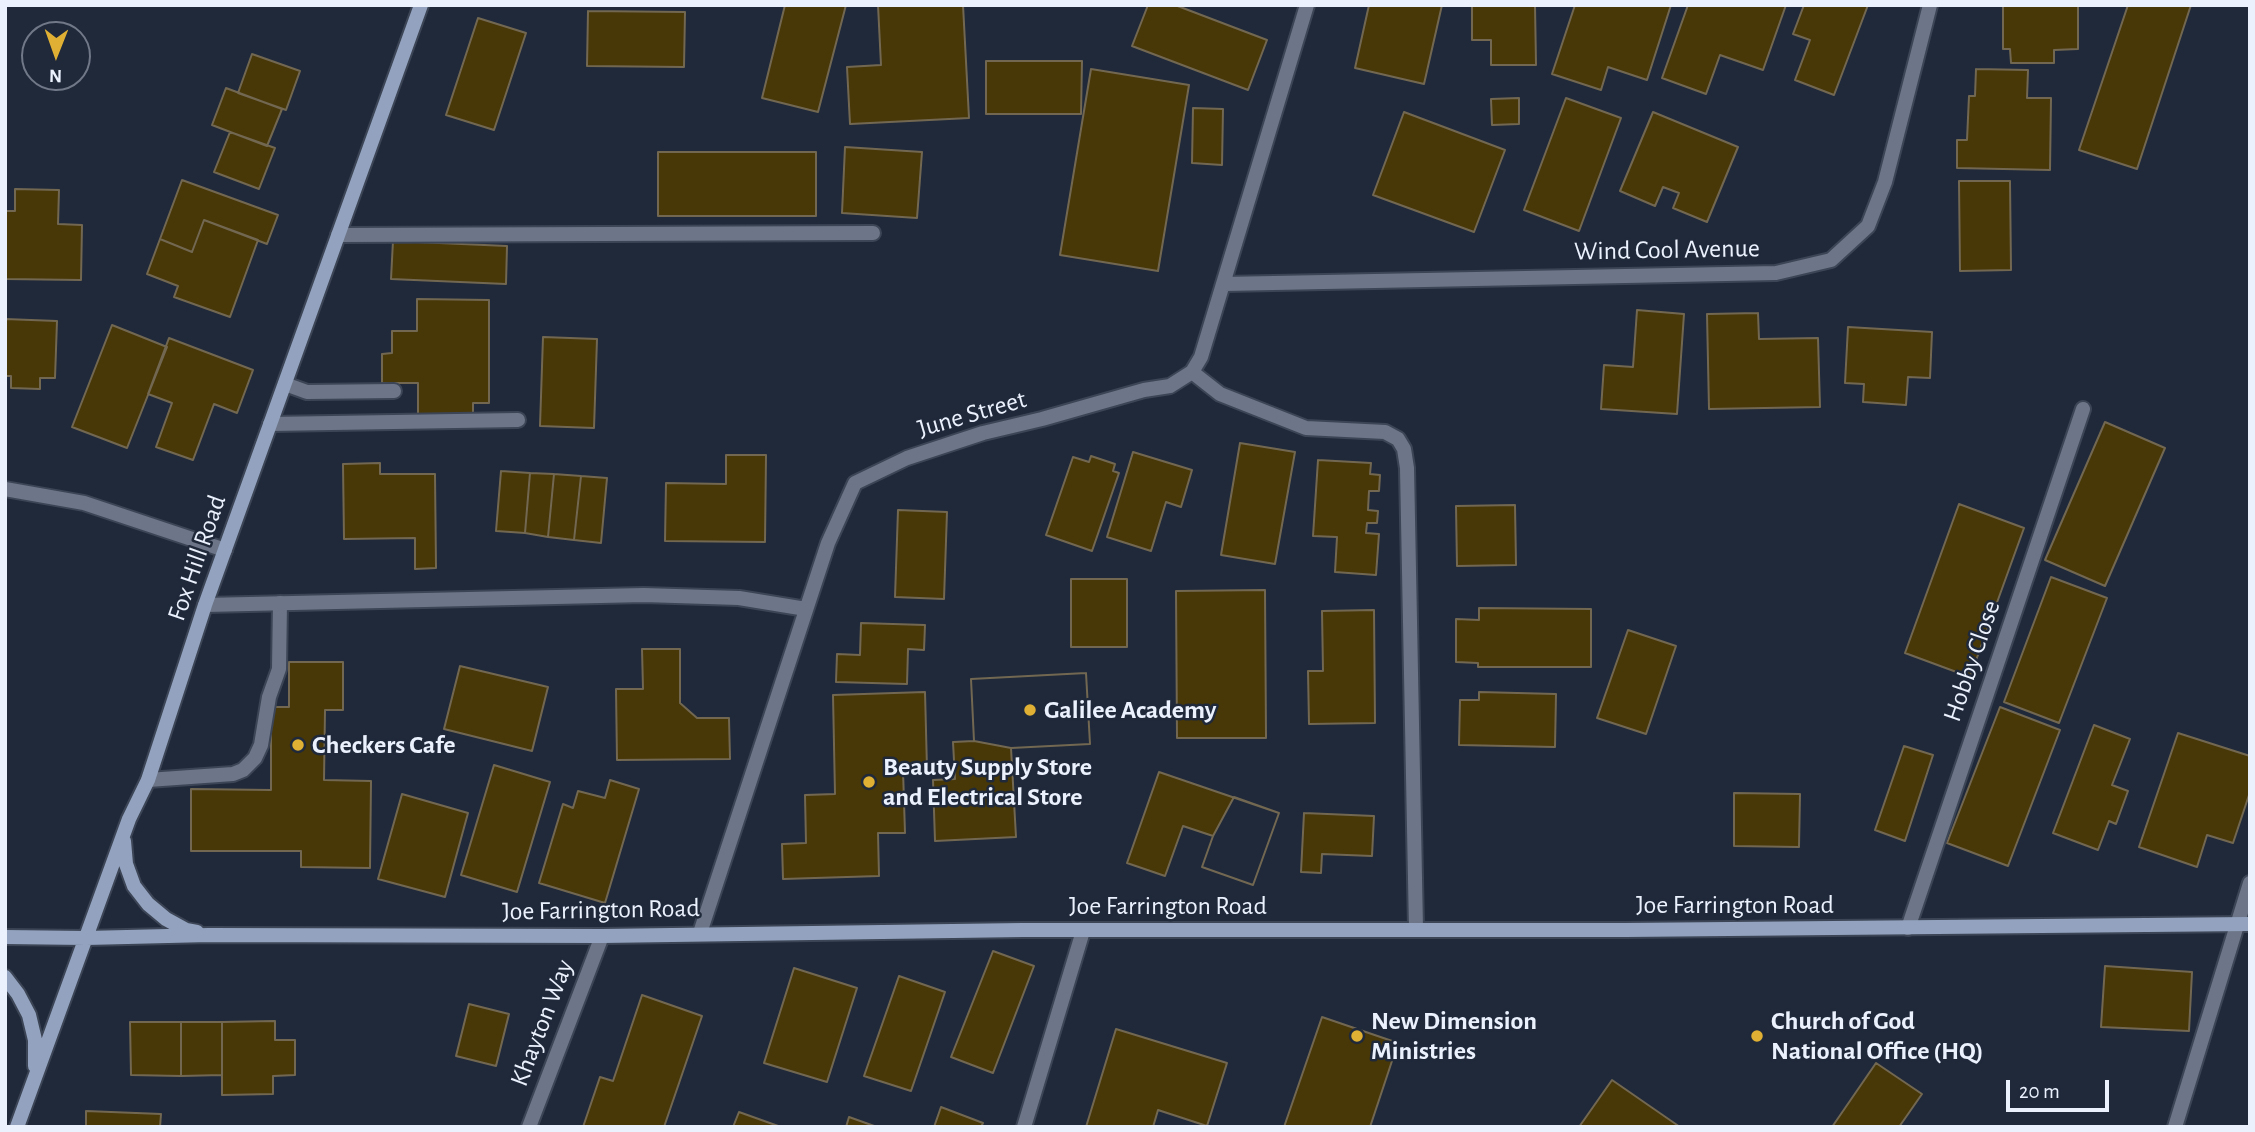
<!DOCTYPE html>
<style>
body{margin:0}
#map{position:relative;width:2255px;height:1132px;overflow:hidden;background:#1f293a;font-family:"Alegreya Sans",sans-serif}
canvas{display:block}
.frame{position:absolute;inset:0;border:7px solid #ebf1fd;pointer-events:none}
.north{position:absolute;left:21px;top:21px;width:70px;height:70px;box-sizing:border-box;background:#1f293a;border:2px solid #717988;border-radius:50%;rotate:181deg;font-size:19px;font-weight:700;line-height:28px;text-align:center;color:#ebf1fd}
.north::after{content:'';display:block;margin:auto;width:24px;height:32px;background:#dfb034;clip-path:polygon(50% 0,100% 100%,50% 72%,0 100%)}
.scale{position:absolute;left:2006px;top:1080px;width:103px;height:32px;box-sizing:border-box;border:4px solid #ebf1fd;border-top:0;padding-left:9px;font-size:21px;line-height:24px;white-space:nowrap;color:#ebf1fd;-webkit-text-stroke:5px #1f293a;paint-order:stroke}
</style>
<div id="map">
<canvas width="2255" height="1132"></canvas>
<div class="frame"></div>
<div class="north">N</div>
<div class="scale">20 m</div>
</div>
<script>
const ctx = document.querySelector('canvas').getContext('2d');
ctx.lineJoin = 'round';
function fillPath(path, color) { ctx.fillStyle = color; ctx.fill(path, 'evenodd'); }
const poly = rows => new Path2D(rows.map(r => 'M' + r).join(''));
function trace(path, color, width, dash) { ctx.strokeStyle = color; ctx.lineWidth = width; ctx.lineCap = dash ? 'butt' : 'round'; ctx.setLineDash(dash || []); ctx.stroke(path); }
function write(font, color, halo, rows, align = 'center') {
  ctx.font = font + ' "Alegreya Sans",sans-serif'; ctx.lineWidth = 5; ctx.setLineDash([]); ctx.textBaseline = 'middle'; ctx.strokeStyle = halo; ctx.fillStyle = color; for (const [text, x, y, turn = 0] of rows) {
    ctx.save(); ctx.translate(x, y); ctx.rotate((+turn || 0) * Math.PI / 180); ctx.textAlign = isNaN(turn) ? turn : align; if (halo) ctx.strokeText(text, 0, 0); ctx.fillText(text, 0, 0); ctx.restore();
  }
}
const building = poly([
 [785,5,846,5,818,112,762,98,785,5],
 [878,5,963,5,969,118,850,124,847,67,881,65,878,5],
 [1148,5,1175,5,1267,40,1248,90,1132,46,1148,5],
 [1369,5,1442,5,1424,84,1355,68,1369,5],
 [1472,5,1535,5,1536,65,1491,65,1491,40,1472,40,1472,5],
 [1575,5,1671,5,1647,80,1608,67,1601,90,1552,74,1575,5],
 [1688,5,1786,5,1763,70,1720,55,1706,94,1662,78,1688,5],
 [1804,5,1868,5,1834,95,1795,80,1810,40,1793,34,1804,5],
 [2003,5,2078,5,2078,49,2054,50,2054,63,2011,63,2010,49,2003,49,2003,5],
 [2128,5,2191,5,2137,169,2079,150,2128,5],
 [588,11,685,12,684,67,587,66,588,11],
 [478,18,526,33,494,130,446,115,478,18],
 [252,54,300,71,286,110,238,93,252,54],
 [986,61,1082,61,1081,114,986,114,986,61],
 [1091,69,1189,85,1158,271,1060,255,1091,69],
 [1976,69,2028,70,2027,98,2051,98,2050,170,1957,168,1957,140,1967,140,1969,96,1975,96,1976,69],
 [226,88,282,109,267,146,212,125,226,88],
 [1519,98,1519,124,1492,125,1491,99,1519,98],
 [1566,98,1621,118,1579,231,1524,210,1566,98],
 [1193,108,1223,109,1222,165,1192,163,1193,108],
 [1404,112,1505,150,1474,232,1373,195,1404,112],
 [1653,112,1738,147,1707,222,1673,208,1679,193,1663,187,1655,206,1620,191,1653,112],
 [230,132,275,148,259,189,214,172,230,132],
 [845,147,922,152,917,218,842,213,845,147],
 [658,152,816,152,816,216,658,216,658,152],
 [182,180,278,215,267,244,204,220,192,252,160,239,182,180],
 [1959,181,2010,181,2011,270,1960,271,1959,181],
 [15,189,59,190,58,224,82,225,81,280,5,279,5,211,15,211,15,189],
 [204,220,258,240,230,317,174,297,178,286,147,274,160,239,192,252,204,220],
 [393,241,507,246,506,284,391,279,393,241],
 [417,299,489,300,489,403,473,403,473,415,418,415,418,383,382,383,382,354,392,353,392,331,417,331,417,299],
 [1637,310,1684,314,1677,414,1601,409,1604,365,1633,367,1637,310],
 [1758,313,1759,339,1818,338,1820,407,1709,409,1707,314,1758,313],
 [5,319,57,321,55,378,40,378,40,389,11,388,11,376,5,376,5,319],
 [112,325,167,347,127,448,72,427,112,325],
 [1848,327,1932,332,1930,378,1908,377,1906,405,1863,402,1864,384,1845,383,1848,327],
 [543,337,597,339,594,428,540,426,543,337],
 [169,338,253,370,237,413,214,404,193,460,156,447,172,403,148,394,169,338],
 [2105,422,2165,448,2105,586,2045,560,2105,422],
 [1240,443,1295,452,1275,564,1221,555,1240,443],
 [1133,452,1192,470,1181,507,1166,502,1151,551,1107,537,1133,452],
 [726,455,766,455,765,542,665,541,666,483,726,484,726,455],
 [1091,456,1115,464,1113,471,1119,473,1092,551,1046,535,1073,457,1089,462,1091,456],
 [1318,460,1371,463,1370,474,1380,475,1379,491,1369,491,1368,510,1378,511,1377,523,1367,523,1366,533,1379,534,1376,575,1335,572,1337,537,1313,536,1318,460],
 [380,463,380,474,435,474,436,568,415,569,415,538,344,539,343,464,380,463],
 [501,471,530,473,525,533,496,531,501,471],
 [530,473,554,474,548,537,525,533,530,473],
 [554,474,581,476,574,540,548,537,554,474],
 [581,476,607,478,601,543,574,540,581,476],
 [1959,504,2024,528,1970,677,1905,653,1959,504],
 [1515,505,1516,565,1457,566,1456,506,1515,505],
 [898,510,947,512,944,599,895,597,898,510],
 [2051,577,2107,598,2059,723,2004,702,2051,577],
 [1071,579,1127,579,1127,647,1071,647,1071,579],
 [1265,590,1266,738,1177,738,1176,591,1265,590],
 [1479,608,1591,609,1591,667,1478,667,1478,663,1456,662,1456,619,1479,620,1479,608],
 [1374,610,1375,723,1309,724,1308,671,1323,671,1322,611,1374,610],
 [861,623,925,625,924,650,908,649,907,684,836,682,837,654,860,655,861,623],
 [1628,630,1676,646,1646,734,1597,718,1628,630],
 [642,649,680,649,680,703,697,718,729,718,730,759,617,760,616,689,643,689,642,649],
 [289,662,343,662,343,710,325,710,324,780,371,781,370,868,301,867,301,851,191,851,191,789,271,790,271,707,289,707,289,662],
 [460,666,548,687,532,751,444,729,460,666],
 [1086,673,1090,744,1011,748,974,741,971,679,1086,673],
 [1086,673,1090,744,1011,748,1016,837,935,841,933,780,955,779,953,742,974,741,971,679,1086,673],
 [925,692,927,769,903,770,905,833,878,833,879,876,783,879,782,844,806,843,805,795,835,794,833,695,925,692],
 [1479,692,1556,694,1555,747,1459,745,1460,700,1479,700,1479,692],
 [2000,707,2060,730,2008,866,1947,843,2000,707],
 [2094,725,2130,739,2112,785,2128,791,2116,824,2109,821,2098,850,2053,833,2094,725],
 [2178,733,2250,756,2250,792,2233,843,2207,835,2197,867,2139,847,2178,733],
 [1904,746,1933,755,1905,841,1875,830,1904,746],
 [494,765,550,782,517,892,461,875,494,765],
 [1159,772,1279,813,1253,885,1202,867,1213,836,1183,826,1165,876,1127,863,1159,772],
 [610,780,639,789,605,903,539,883,563,804,573,808,578,791,605,798,610,780],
 [1734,793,1800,794,1799,847,1734,846,1734,793],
 [402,794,468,813,445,897,378,879,402,794],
 [1234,797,1279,813,1253,885,1202,867,1213,836,1234,797],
 [1304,813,1374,816,1372,856,1322,854,1321,873,1301,872,1304,813],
 [993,951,1034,966,993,1073,951,1057,993,951],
 [2105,966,2192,972,2189,1031,2101,1027,2105,966],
 [794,968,857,988,827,1082,764,1063,794,968],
 [899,976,945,992,911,1091,864,1076,899,976],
 [642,995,702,1016,664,1127,583,1127,600,1077,613,1081,642,995],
 [469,1004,509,1014,496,1066,456,1056,469,1004],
 [1322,1017,1398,1043,1370,1127,1284,1127,1322,1017],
 [275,1021,275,1040,295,1040,295,1075,273,1076,273,1094,222,1095,222,1022,275,1021],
 [130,1022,181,1022,181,1076,131,1075,130,1022],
 [181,1022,222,1022,222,1075,181,1076,181,1022],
 [1116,1029,1227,1063,1207,1126,1158,1110,1153,1127,1086,1127,1116,1029],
 [1876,1063,1922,1094,1899,1127,1832,1127,1876,1063],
 [1612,1080,1680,1127,1579,1127,1612,1080],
 [941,1107,983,1123,981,1127,934,1127,941,1107],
 [86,1111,161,1114,160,1127,86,1127,86,1111],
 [739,1112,781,1127,733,1127,739,1112],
 [849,1117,877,1127,846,1127,849,1117]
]);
fillPath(building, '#483707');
trace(building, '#726852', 2);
const service = poly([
 [285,384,307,392,394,391],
 [270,424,518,420],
 [148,780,233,774,243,770,255,758,261,745,269,697,279,669,280,603]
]);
const minor = poly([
 [338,235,873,233],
 [1224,284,1776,273,1831,260,1868,226,1885,182,1930,5],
 [1192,372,1220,394,1306,428,1385,432,1398,439,1404,449,1407,468,1416,929],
 [5,489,84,503,225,550],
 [205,605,644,595,739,598,806,609],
 [1908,928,2083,409],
 [700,933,828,543,855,483,907,458,983,433,1042,419,1144,390,1170,386,1192,372,1201,357,1307,5],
 [529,1127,602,936],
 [1024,1127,1083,931],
 [2175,1127,2250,883]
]);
const secondary = poly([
 [124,841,126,864,134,886,148,904,166,919,186,930,197,932],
 [5,937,86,938,209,935,602,936,1023,930,1625,930,2250,924],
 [5,977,18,994,29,1015,35,1040,35,1066],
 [17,1127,129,819,148,780,205,605,421,5]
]);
trace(service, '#3c4555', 18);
trace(minor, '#3c4555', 18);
trace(secondary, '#3c4555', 18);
trace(service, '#6d7688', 14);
trace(minor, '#6d7688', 14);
trace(secondary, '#93a3bf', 14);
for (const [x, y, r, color] of [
 [1030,710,7,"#dfb034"],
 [298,745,7,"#dfb034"],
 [869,782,7,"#dfb034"],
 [1357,1036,7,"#dfb034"],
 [1757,1036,7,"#dfb034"]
]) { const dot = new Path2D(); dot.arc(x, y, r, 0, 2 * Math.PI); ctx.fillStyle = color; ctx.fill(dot); trace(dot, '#1f293a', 2.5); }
write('26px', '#ebf1fd', '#1f293a', [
 ["Wind Cool Avenue",1667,250,-1],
 ["June Street",972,414,-16],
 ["Fox Hill Road",197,558,-71],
 ["Hobby Close",1972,661,-71],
 ["Joe Farrington Road",1735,905],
 ["Joe Farrington Road",1168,906],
 ["Joe Farrington Road",601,910,-1],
 ["Khayton Way",542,1023,-69]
]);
write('bold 26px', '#ebf1fd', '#1f293a', [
 ["Galilee Academy",1044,710],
 ["Checkers Cafe",312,745],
 ["Beauty Supply Store",883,767],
 ["and Electrical Store",883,797],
 ["New Dimension",1371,1021],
 ["Ministries",1371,1051],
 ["Church of God",1771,1021],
 ["National Office (HQ)",1771,1051]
], 'left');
</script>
